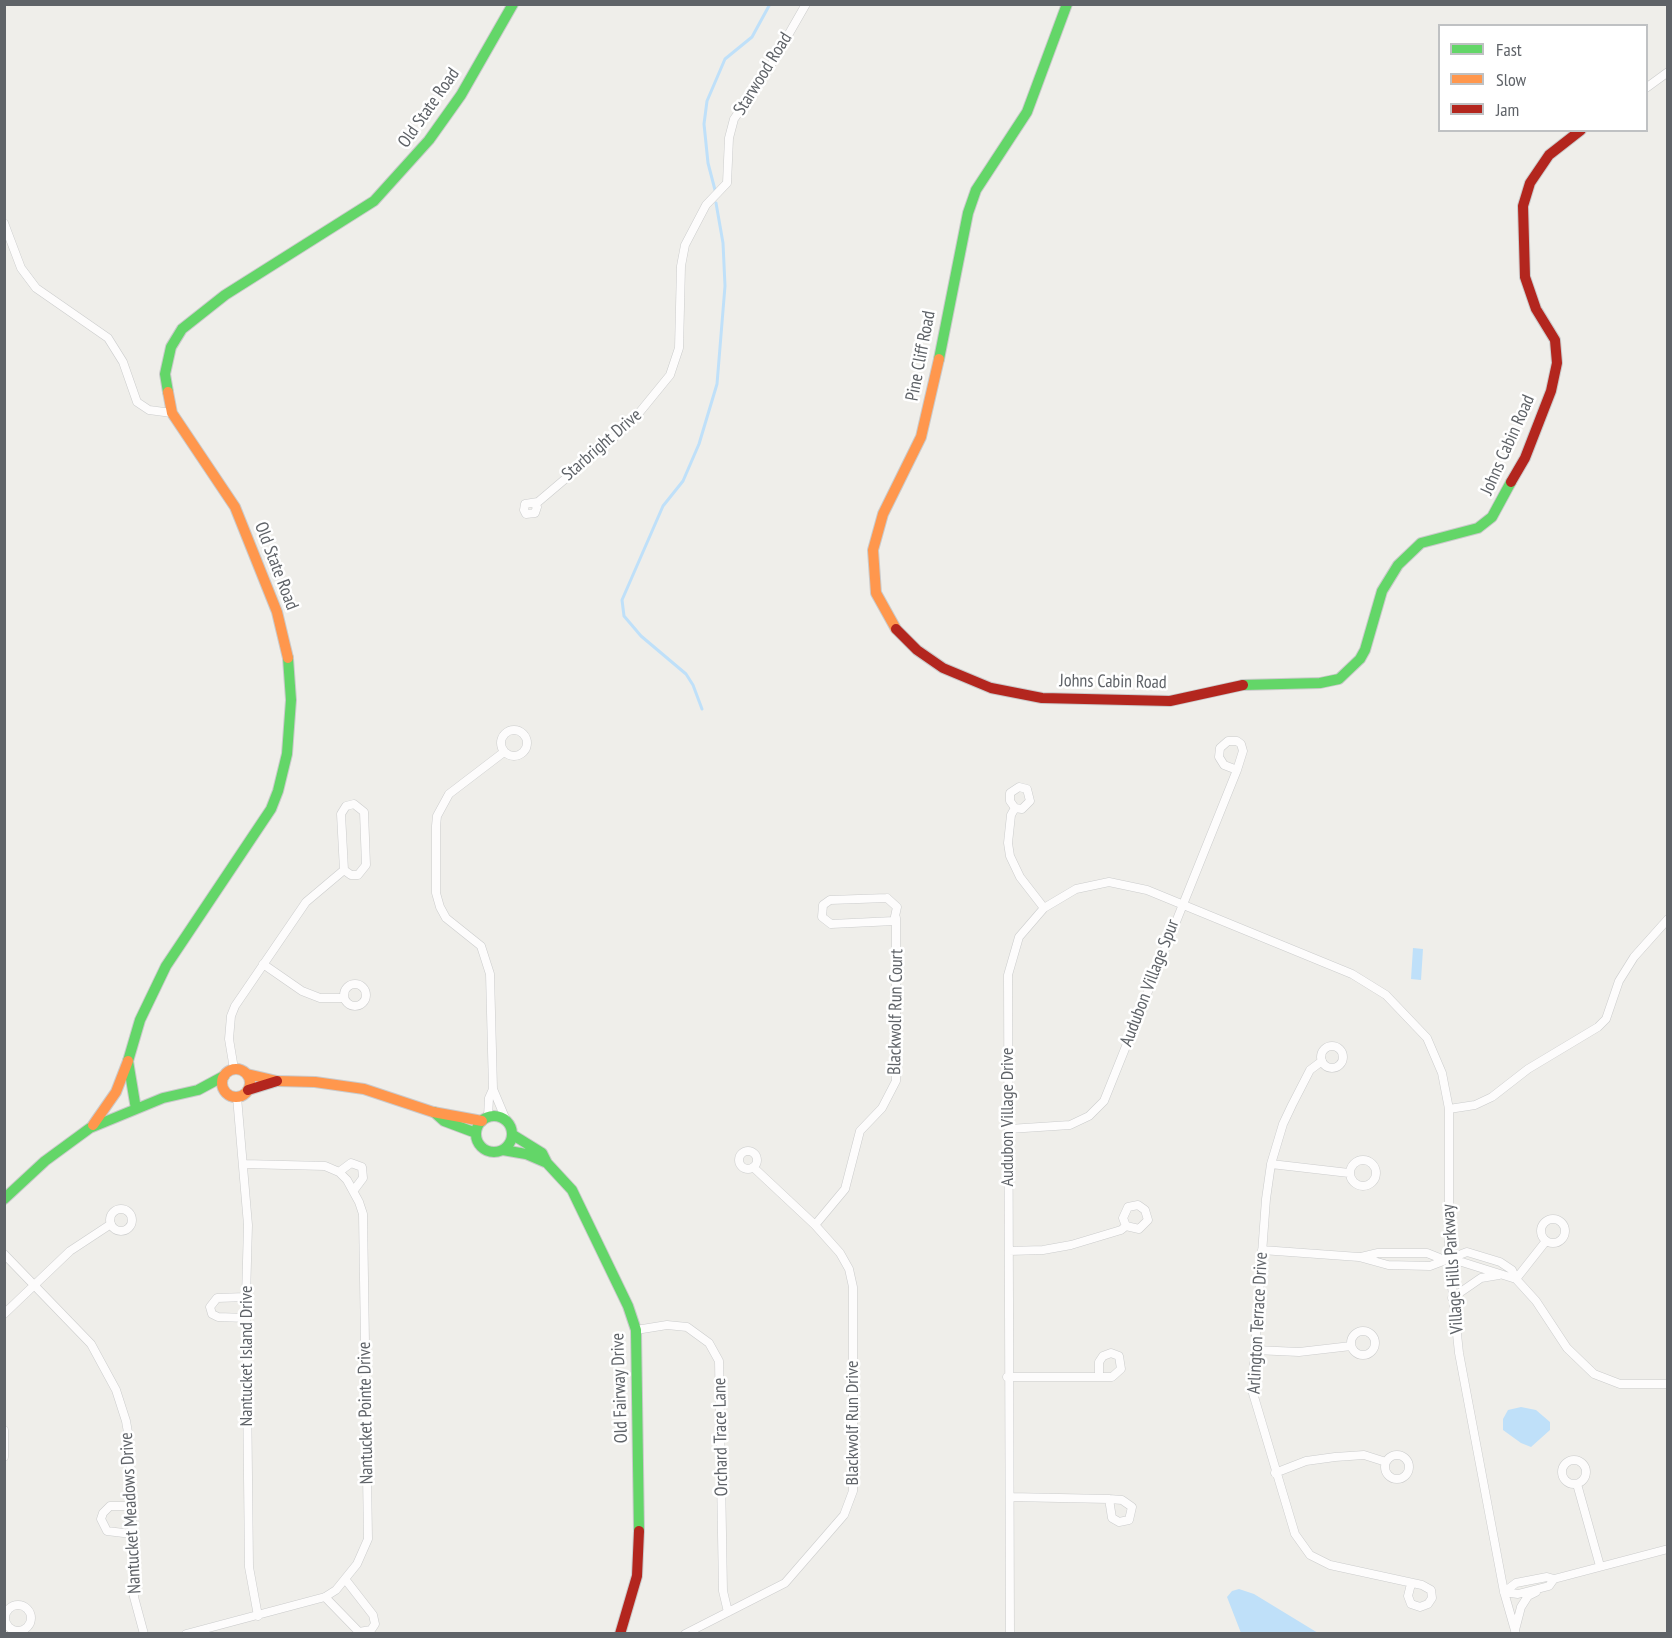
<!DOCTYPE html>
<style>
body{margin:0}
#map{position:relative;width:1672px;height:1638px;overflow:hidden;background:#efeeea;font-family:"PT Sans Narrow",sans-serif}
canvas{display:block}
.frame{position:absolute;inset:0;border:6px solid #5f6368;pointer-events:none}
.legend{position:absolute;left:1438px;top:24px;width:210px;height:108px;box-sizing:border-box;background:#fff;border:2px solid #bfc1c3;margin:0;padding:8px 10px;list-style:none;font-size:18px;color:#5f6368}
.legend li{display:flex;align-items:center;gap:12px;height:30px}
.legend b{width:30px;border:2px solid #bfc1c3}
</style>
<div id="map">
<canvas width="1672" height="1638"></canvas>
<div class="frame"></div>
<ul class="legend">
<li><b style="height:8px;background:#63d668"></b>Fast</li>
<li><b style="height:8px;background:#ff974d"></b>Slow</li>
<li><b style="height:8px;background:#b3261e"></b>Jam</li>
</ul>
</div>
<script>
const ctx = document.querySelector('canvas').getContext('2d');
ctx.lineJoin = 'round';
function fillPath(path, color) { ctx.fillStyle = color; ctx.fill(path, 'evenodd'); }
const poly = rows => new Path2D(rows.map(r => 'M' + r).join(''));
function trace(path, color, width, dash) { ctx.strokeStyle = color; ctx.lineWidth = width; ctx.lineCap = dash ? 'butt' : 'round'; ctx.setLineDash(dash || []); ctx.stroke(path); }
function write(font, color, halo, rows, align = 'center') {
  ctx.font = font + ' "PT Sans Narrow",sans-serif'; ctx.lineWidth = 5; ctx.setLineDash([]); ctx.textBaseline = 'middle'; ctx.strokeStyle = halo; ctx.fillStyle = color; for (const [text, x, y, turn = 0] of rows) {
    ctx.save(); ctx.translate(x, y); ctx.rotate((+turn || 0) * Math.PI / 180); ctx.textAlign = isNaN(turn) ? turn : align; if (halo) ctx.strokeText(text, 0, 0); ctx.fillText(text, 0, 0); ctx.restore();
  }
}
fillPath(poly([
 [1413,948,1423,949,1421,980,1411,979],
 [1521,1407,1536,1410,1550,1422,1550,1430,1531,1447,1521,1443,1503,1430,1503,1419,1508,1410],
 [1239,1589,1254,1594,1318,1633,1241,1633,1227,1597,1232,1591]
]), '#bfe0f9');
trace(poly([
 [715,190,708,163,704,124,707,101,725,59,752,37,770,4],
 [702,709,693,685,686,674,641,636,624,616,622,600,663,506,683,481,699,444,717,384,725,286,723,243,716,203]
]), '#bfe0f9', 3);
const street = poly([
 [1646,88,1668,72],
 [4,223,21,268,36,288,108,338,123,362,137,402,149,410,172,413],
 [534,503,537,507,535,513,526,514,524,510,525,504,538,502,630,424,670,375,679,348,681,266,685,245,706,205,727,183,729,138,734,119,767,72,806,4],
 '501 743a13 13 0 1 1 26 0a13 13 0 1 1-26 0Z',
 [1015,808,1010,801,1010,793,1019,787,1027,789,1030,801,1022,809,1015,808,1011,815,1008,843,1010,856,1020,877,1044,908],
 [887,898,897,907,894,921,831,924,822,917,823,905,830,900,887,898],
 [263,964,302,991,320,998,344,998],
 '344 995a11 11 0 1 1 22 0a11 11 0 1 1-22 0Z',
 '1321 1057a11 11 0 1 1 22 0a11 11 0 1 1-22 0Z',
 [1322,1061,1310,1070,1292,1105,1283,1124,1271,1164,1266,1199,1252,1390,1295,1534,1310,1555,1330,1565,1422,1585,1431,1590,1432,1598,1428,1604,1420,1607,1411,1604,1408,1596,1411,1584],
 [234,1069,229,1039,231,1016,235,1006,306,902,344,870,341,814,346,806,354,804,364,812,366,865,358,875,351,875,344,870],
 [493,1089,506,1120],
 [237,1097,248,1225,246,1297,249,1567,258,1616],
 [1449,1109,1475,1105,1492,1097,1528,1069,1598,1027,1606,1019,1619,981,1634,957,1668,919],
 [488,1117,489,1098,493,1089,490,974,481,946,446,918,440,907,436,893,436,826,437,816,449,794,504,752],
 [1009,1129,1070,1125,1089,1116,1104,1101,1237,770,1243,751,1241,744,1237,741,1228,741,1220,748,1219,757,1224,765,1237,770],
 '739 1160a9 9 0 1 1 18 0a9 9 0 1 1-18 0Z',
 '1350 1173a13 13 0 1 1 26 0a13 13 0 1 1-26 0Z',
 [1271,1164,1349,1173],
 [339,1172,351,1163,362,1167,363,1178,354,1190],
 '110 1220a11 11 0 1 1 22 0a11 11 0 1 1-22 0Z',
 '1541 1231a12 12 0 1 1 24 0a12 12 0 1 1-24 0Z',
 [815,1225,845,1189,860,1131,882,1108,896,1081,896,918],
 [1262,1250,1359,1257,1388,1265,1430,1266,1467,1252,1500,1262,1512,1270,1516,1279,1546,1241],
 [1009,1251,1043,1250,1071,1245,1121,1230,1126,1226,1139,1229,1148,1220,1145,1210,1138,1205,1128,1207,1123,1218,1126,1226],
 [4,1254,91,1344,116,1390,126,1421,130,1444,134,1597,144,1634],
 [1361,1257,1378,1253,1427,1253,1442,1259],
 [1449,1258,1516,1279,1536,1301,1567,1348,1594,1374,1620,1384,1668,1384],
 [246,1297,217,1298,210,1307,212,1314,218,1317,246,1318],
 [1452,1298,1481,1278,1499,1275],
 [4,1314,70,1251,111,1224],
 [636,1330,667,1325,687,1327,709,1343,719,1361,723,1591,728,1612],
 '1351 1343a12 12 0 1 1 24 0a12 12 0 1 1-24 0Z',
 [1255,1350,1299,1352,1351,1346],
 [1007,1377,1112,1377,1121,1369,1119,1356,1111,1353,1103,1356,1099,1362,1099,1376],
 [4,1430,4,1457],
 '1385 1467a12 12 0 1 1 24 0a12 12 0 1 1-24 0Z',
 '1562 1472a12 12 0 1 1 24 0a12 12 0 1 1-24 0Z',
 [1275,1473,1306,1461,1335,1457,1364,1455,1386,1462],
 [1577,1484,1600,1566],
 [1010,1497,1109,1499,1122,1500,1132,1507,1129,1520,1119,1522,1112,1518,1109,1499],
 [132,1506,110,1506,103,1513,101,1519,107,1531,132,1534],
 [1504,1592,1518,1594,1549,1586,1554,1579,1668,1549],
 [1504,1592,1516,1583,1547,1577,1554,1579],
 [325,1597,359,1632,371,1630,375,1624,373,1615,345,1579],
 '5 1618a13 13 0 1 1 26 0a13 13 0 1 1-26 0Z',
 [1515,1630,1521,1607,1528,1596,1536,1592],
 [186,1634,325,1597,336,1590,357,1564,368,1539,363,1214,359,1202,347,1180,339,1172,325,1166,244,1164],
 [685,1634,785,1583,844,1515,853,1491,853,1287,849,1269,840,1253,815,1225,753,1167],
 [1010,1634,1008,975,1019,937,1044,908,1076,889,1109,882,1147,890,1352,974,1386,995,1427,1038,1442,1073,1449,1109,1449,1258,1459,1353,1504,1592,1516,1634]
]);
const fast = poly([
 [939,359,968,213,976,190,1027,112,1067,4],
 [168,392,165,374,171,347,182,329,225,295,374,201,429,140,461,95,513,4],
 [1243,685,1320,683,1339,679,1360,659,1365,650,1382,591,1398,565,1421,543,1478,528,1492,517,1511,482],
 [136,1109,128,1061,140,1020,166,966,271,809,278,791,287,754,291,700,288,658],
 [434,1112,444,1121,476,1133],
 '476 1134a18 18 0 1 1 36 0a18 18 0 1 1-36 0Z',
 [513,1135,542,1153,547,1163,572,1190,628,1306,636,1330,639,1531],
 [503,1150,526,1154,547,1163],
 [4,1199,45,1161,90,1128,163,1098,198,1090,224,1076]
]);
const slow = poly([
 [168,392,172,413,235,507,277,612,288,658],
 [896,629,876,593,873,550,883,514,921,437,939,359],
 '222 1083a14 14 0 1 1 28 0a14 14 0 1 1-28 0Z',
 [247,1074,277,1081,315,1082,364,1089,433,1112,482,1121],
 [93,1125,116,1092,128,1061]
]);
const jam = poly([
 [1511,482,1525,458,1551,391,1557,363,1555,340,1536,309,1525,277,1523,206,1530,183,1549,155,1581,130],
 [896,629,917,650,943,668,991,688,1042,698,1170,701,1243,685],
 [248,1090,277,1081],
 [620,1634,637,1576,639,1531]
]);
trace(street, '#cbcccc', 9);
trace(fast, '#cacacb', 12);
trace(slow, '#cacacb', 12);
trace(jam, '#cacacb', 12);
trace(street, '#fdfcfc', 8);
trace(fast, '#63d668', 10);
trace(slow, '#ff974d', 10);
trace(jam, '#b3261e', 10);
write('18px', '#5f6368', '#fff', [
 ["Starwood Road",763,74,-58],
 ["Old State Road",429,108,-55],
 ["Pine Cliff Road",921,356,-79],
 ["Starbright Drive",602,445,-41],
 ["Johns Cabin Road",1508,445,-66],
 ["Old State Road",276,566,69],
 ["Johns Cabin Road",1113,682,1],
 ["Audubon Village Spur",1150,983,-69],
 ["Blackwolf Run Court",896,1012,-89],
 ["Audubon Village Drive",1008,1117,-90],
 ["Village Hills Parkway",1453,1269,-94],
 ["Arlington Terrace Drive",1258,1323,-87],
 ["Nantucket Island Drive",247,1356,-90],
 ["Old Fairway Drive",620,1388,-92],
 ["Nantucket Pointe Drive",366,1413,-91],
 ["Blackwolf Run Drive",853,1423,-90],
 ["Orchard Trace Lane",721,1437,-91],
 ["Nantucket Meadows Drive",131,1513,-93]
]);
</script>
